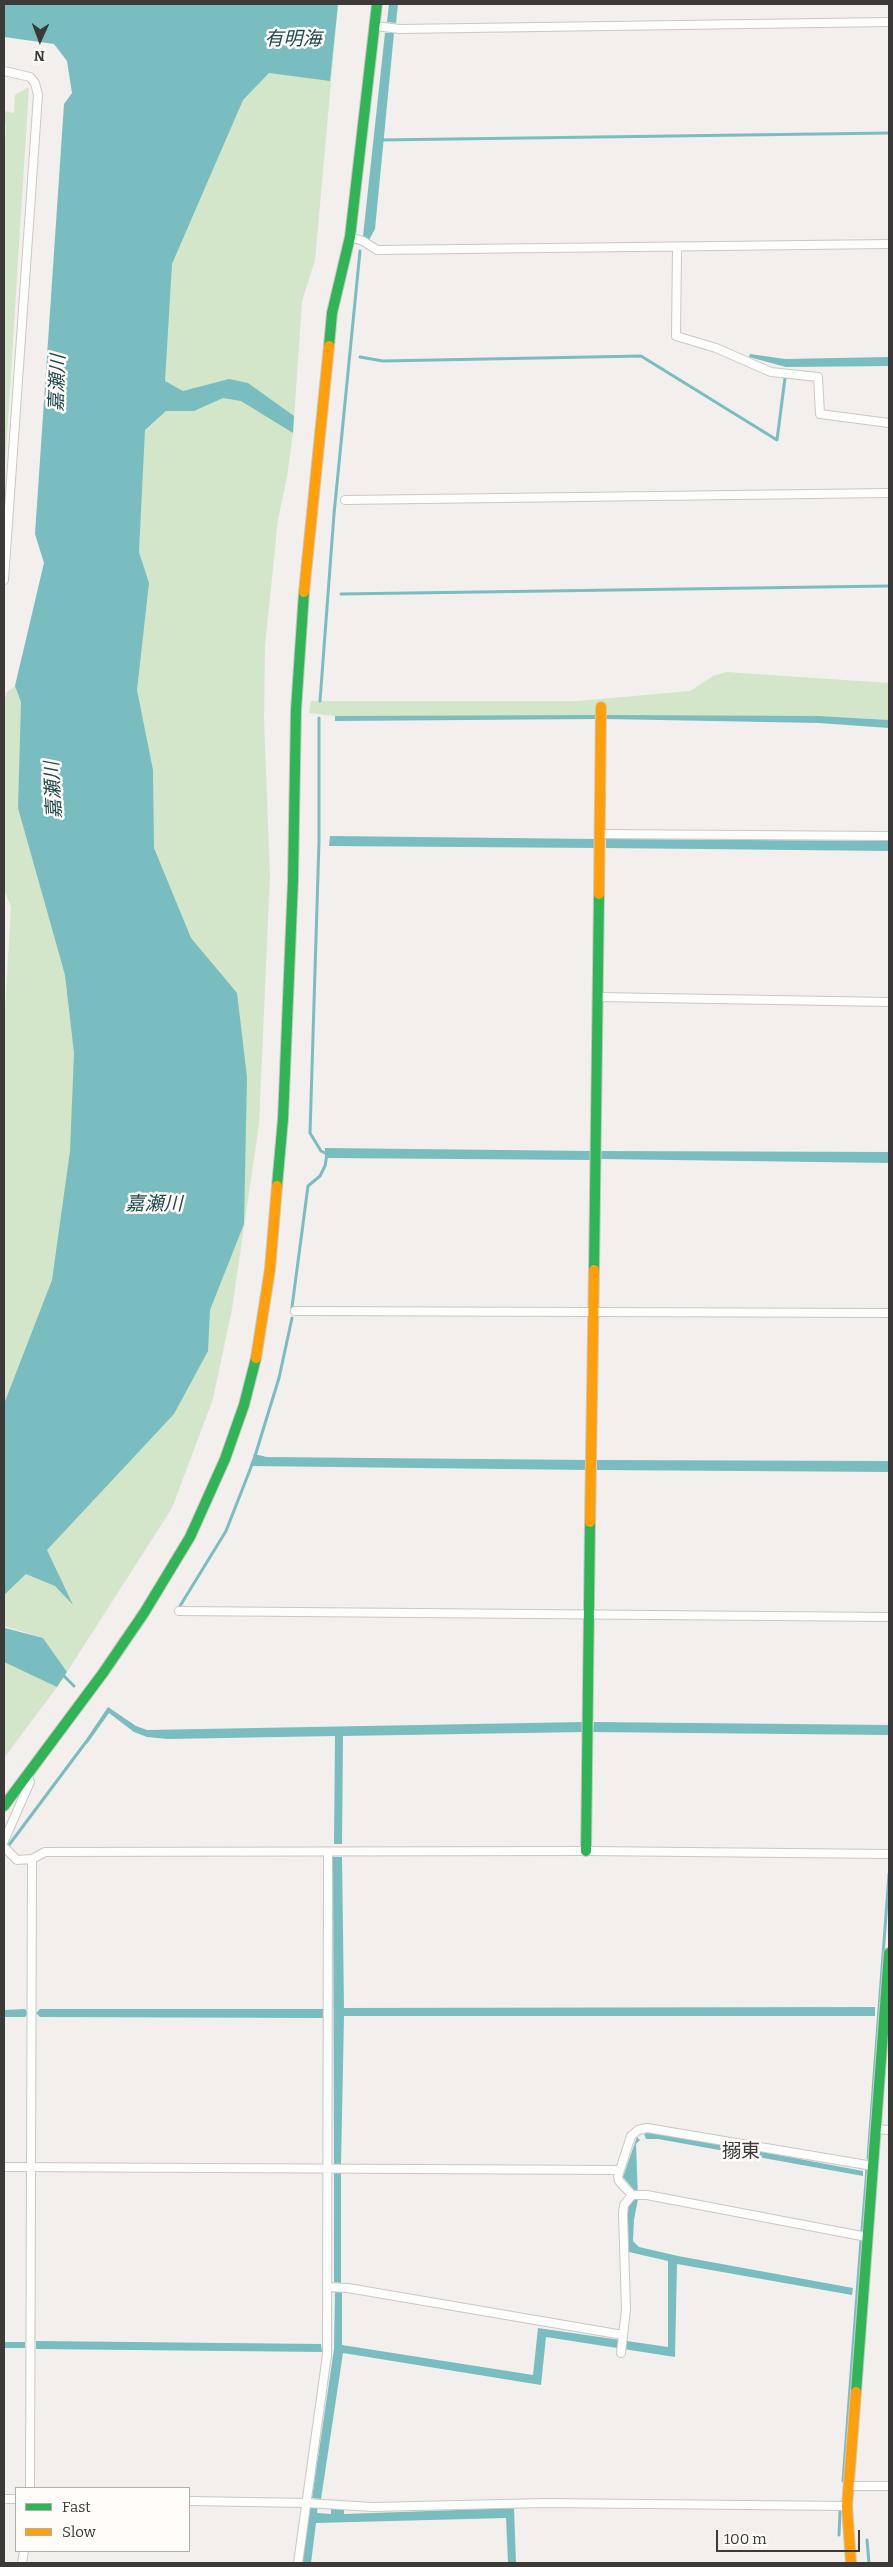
<!DOCTYPE html>
<meta charset="utf-8">
<style>
body{margin:0}
#map{position:relative;width:893px;height:2567px;overflow:hidden;background:#f2efed;font-family:Bitter,serif}
canvas{display:block}
.frame{position:absolute;inset:0;border:5px solid #3b3a39;pointer-events:none}
.legend{position:absolute;left:15px;top:2487px;width:175px;height:65px;box-sizing:border-box;background:#fffcfa;border:1px solid #b1aead;margin:0;padding:6px 9px;list-style:none;font-size:15px;color:#3b3a39}
.legend li{display:flex;align-items:center;gap:10px;height:25px}
.legend b{width:25px;border:1px solid #b1aead}
.north{position:absolute;left:15px;top:15px;width:50px;height:50px;-webkit-text-stroke:4px #fffcfa;paint-order:stroke;rotate:182deg;font-size:14px;font-weight:700;line-height:20px;text-align:center;color:#3b3a39}
.north::after{content:'';display:block;margin:auto;width:18px;height:22px;background:#3b3a39;clip-path:polygon(50% 0,100% 100%,50% 72%,0 100%)}
.scale{position:absolute;left:716px;top:2530px;width:144px;height:22px;box-sizing:border-box;border:2px solid #3b3a39;border-top:0;padding-left:6px;font-size:15px;line-height:18px;white-space:nowrap;color:#3b3a39;-webkit-text-stroke:4px #fffcfa;paint-order:stroke}
</style>
<div id="map">
<canvas width="893" height="2567"></canvas>
<div class="frame"></div>
<ul class="legend">
<li><b style="height:6px;background:#30b455"></b>Fast</li>
<li><b style="height:6px;background:#ff9f0a"></b>Slow</li>
</ul>
<div class="north">N</div>
<div class="scale">100 m</div>
</div>
<script>
const ctx = document.querySelector('canvas').getContext('2d');
ctx.lineJoin = 'round';
function fillPath(path, color) { ctx.fillStyle = color; ctx.fill(path, 'evenodd'); }
const poly = rows => new Path2D(rows.map(r => 'M' + r).join(''));
function trace(path, color, width, dash) { ctx.strokeStyle = color; ctx.lineWidth = width; ctx.lineCap = dash ? 'butt' : 'round'; ctx.setLineDash(dash || []); ctx.stroke(path); }
function write(font, color, halo, rows, align = 'center') {
  ctx.font = font + ' Bitter,"Noto Sans JP",serif'; ctx.lineWidth = 5; ctx.setLineDash([]); ctx.textBaseline = 'middle'; ctx.strokeStyle = halo; ctx.fillStyle = color; for (const [text, x, y, turn = 0] of rows) {
    ctx.save(); ctx.translate(x, y); ctx.rotate((+turn || 0) * Math.PI / 180); ctx.textAlign = isNaN(turn) ? turn : align; if (halo) ctx.strokeText(text, 0, 0); ctx.fillText(text, 0, 0); ctx.restore();
  }
}
fillPath(poly([
 [338,4,315,260,302,301,293,433,287,477,278,519,265,646,264,719,270,875,259,1124,232,1309,213,1399,172,1508,67,1672,43,1638,4,1626,4,1580,35,1548,107,768,162,124],
 [29,87,4,483,4,160,6,125,4,124,4,111,14,113,15,95],
 [44,563,142,1086,4,1464,4,1027,11,907,4,889,4,706,6,693,15,686],
 [726,672,889,683,889,720,819,716,335,716,309,713,311,701,578,701,690,691,713,676],
 [4,1655,42,1672,57,1687,4,1758]
]), '#d3e6c9');
fillPath(poly([
 [4,4,338,4,330,81,269,73,243,100,172,264,165,381,183,391,229,379,248,383,294,416,293,433,241,401,223,398,194,411,166,411,145,430,139,552,149,583,137,690,153,770,154,848,191,938,237,993,247,1077,244,1224,210,1310,208,1351,174,1414,47,1550,73,1605,55,1586,26,1574,4,1595,4,1404,52,1280,70,1151,74,1053,65,975,18,808,21,702,15,686,44,563,35,534,64,104,72,93,67,61,54,44,4,37],
 [389,4,398,4,396,23,387,22],
 [385,33,394,33,375,229,369,240,363,236],
 [750,354,785,359,889,357,889,366,786,367,749,357],
 [596,715,596,719,335,721,335,716],
 [606,715,819,716,889,720,889,728,819,723,606,719],
 [330,836,596,839,596,848,329,846],
 [606,839,889,841,889,851,606,848],
 [325,1148,592,1151,592,1160,325,1158],
 [600,1151,889,1152,889,1163,600,1159],
 [254,1454,267,1457,588,1460,588,1470,250,1466],
 [597,1460,889,1461,889,1472,597,1470],
 [4,1623,5,1628,43,1638,67,1672,57,1687,4,1662],
 [108,1707,136,1726,147,1730,583,1722,583,1732,343,1736,342,1844,334,1844,335,1736,168,1739,147,1737,134,1732,109,1713,87,1744,85,1741],
 [594,1722,889,1725,889,1735,593,1732],
 [333,1857,342,1857,344,2008,875,2007,875,2016,344,2016,341,2164,334,2164],
 [25,2009,28,2013,25,2017,4,2017,4,2010],
 [40,2009,324,2009,324,2018,40,2017,36,2013],
 [652,2131,863,2171,863,2176,658,2139,646,2139,644,2134],
 [637,2137,640,2140,636,2144,638,2199,634,2220,633,2241,639,2247,678,2256,853,2288,852,2295,677,2264,675,2357,546,2337,541,2385,343,2353,321,2499,312,2498,334,2349,335,2292,342,2292,342,2345,533,2375,538,2328,668,2347,668,2261,629,2252,627,2218,628,2205,633,2198,634,2190,623,2177],
 [334,2172,341,2172,341,2283,334,2282],
 [36,2341,321,2344,322,2352,36,2349],
 [4,2342,25,2342,25,2348,4,2348],
 [312,2506,318,2506,317,2513,331,2514,331,2509,344,2509,344,2514,514,2508,516,2563,508,2563,506,2518,316,2523,311,2563,302,2563,310,2509]
]), '#7abdc0');
trace(poly([
 [380,140,889,133],
 [360,357,383,361,641,356,777,440,785,378],
 [341,594,889,586],
 [320,701,334,514,360,251],
 [292,1307,308,1186,320,1176,325,1166,327,1154,321,1151,310,1133,319,841,319,718],
 [255,1456,279,1378,292,1318],
 [180,1606,226,1531,253,1462],
 [62,1674,74,1686],
 [9,1845,86,1742],
 [868,2158,889,1874],
 [862,2230,867,2169],
 [843,2481,861,2240],
 [839,2535,840,2512],
 [867,2540,869,2563]
]), '#7abdc0', 3);
const street = poly([
 [375,26,400,29,889,22],
 [4,71,30,77,35,83,38,95,4,580],
 [350,237,363,241,377,250,889,244],
 [677,248,676,336,716,348,771,372,818,377,820,414,889,423],
 [345,500,889,493],
 [600,834,889,836],
 [599,997,889,1002],
 [295,1311,889,1313],
 [179,1611,889,1617],
 [4,1841,30,1782,27,1774],
 [4,1847,17,1860,32,1859,45,1852,586,1851,889,1854],
 [875,2129,889,2130],
 [4,2167,619,2170],
 [867,2237,647,2195,632,2195,619,2181,618,2176,631,2136,638,2130,647,2128,873,2166],
 [327,2287,348,2288,623,2335],
 [621,2353,626,2309,623,2214,624,2205,632,2195],
 [848,2486,889,2486],
 [30,2488,32,1859],
 [4,2499,16,2499],
 [189,2501,307,2503,373,2507,544,2503,847,2506],
 [22,2563,24,2551],
 [298,2563,327,2355,328,1852]
]);
const fast = poly([
 [329,346,332,313,350,237,377,4],
 [277,1186,283,1119,293,880,296,710,304,592],
 [594,1270,599,894],
 [4,1806,103,1673,144,1613,190,1537,225,1459,244,1405,256,1358],
 [586,1851,590,1522],
 [856,2392,889,1953]
]);
const slow = poly([
 [304,592,329,346],
 [599,894,601,707],
 [256,1358,270,1269,277,1186],
 [590,1522,594,1270],
 [851,2563,847,2506,856,2392]
]);
trace(street, '#cac8c7', 10);
trace(fast, '#cac8c7', 12);
trace(slow, '#cac8c7', 12);
trace(street, '#fdfdfc', 8);
trace(fast, '#30b455', 10);
trace(slow, '#ff9f0a', 10);
write('italic 19px', '#1d494b', '#fffcfa', [
 ["有明海",293,40],
 ["嘉瀬川",58,383,-88],
 ["嘉瀬川",54,790,-93],
 ["嘉瀬川",154,1205]
]);
write('19px', '#3b3a39', '#fffcfa', [
 ["搦東",741,2152]
]);
</script>
